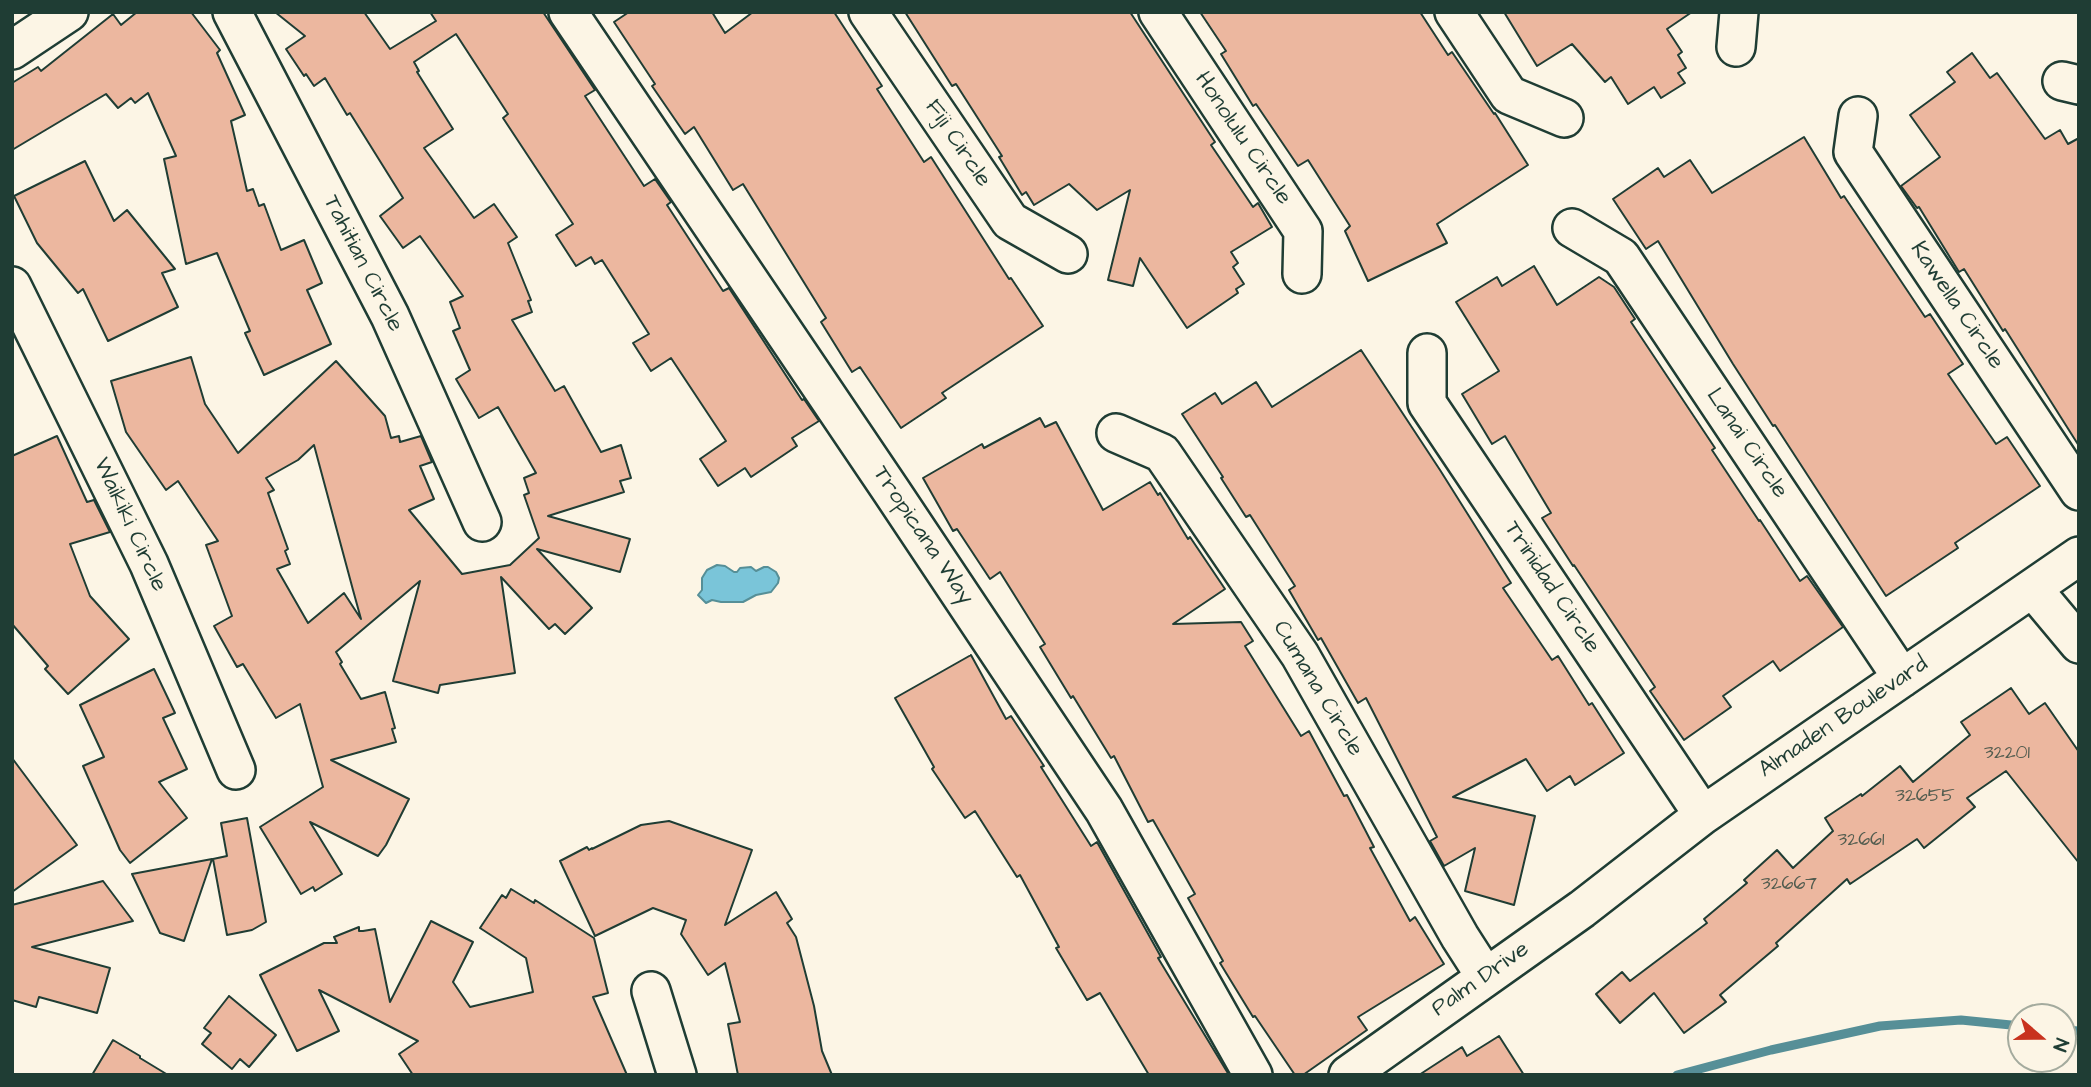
<!DOCTYPE html>
<style>
body{margin:0}
#map{position:relative;width:2091px;height:1087px;overflow:hidden;background:#fcf5e5;font-family:"Architects Daughter",sans-serif}
canvas{display:block}
.frame{position:absolute;inset:0;border:14px solid #1f3d34;pointer-events:none}
.north{position:absolute;left:2007px;top:1003px;width:70px;height:70px;box-sizing:border-box;background:#fcf5e5;border:2px solid #a4ab9e;border-radius:50%;rotate:110deg;font-size:19px;font-weight:700;line-height:28px;text-align:center;color:#1f3d34}
.north::after{content:'';display:block;margin:auto;width:24px;height:32px;background:#c8321e;clip-path:polygon(50% 0,100% 100%,50% 72%,0 100%)}
</style>
<div id="map">
<canvas width="2091" height="1087"></canvas>
<div class="frame"></div>
<div class="north">N</div>
</div>
<script>
const ctx = document.querySelector('canvas').getContext('2d');
ctx.lineJoin = 'round';
function fillPath(path, color) { ctx.fillStyle = color; ctx.fill(path, 'evenodd'); }
const poly = rows => new Path2D(rows.map(r => 'M' + r).join(''));
function trace(path, color, width, dash) { ctx.strokeStyle = color; ctx.lineWidth = width; ctx.lineCap = dash ? 'butt' : 'round'; ctx.setLineDash(dash || []); ctx.stroke(path); }
function write(font, color, halo, rows, align = 'center') {
  ctx.font = font + ' "Architects Daughter",sans-serif'; ctx.lineWidth = 6; ctx.setLineDash([]); ctx.textBaseline = 'middle'; ctx.strokeStyle = halo; ctx.fillStyle = color; for (const [text, x, y, turn = 0] of rows) {
    ctx.save(); ctx.translate(x, y); ctx.rotate((+turn || 0) * Math.PI / 180); ctx.textAlign = isNaN(turn) ? turn : align; if (halo) ctx.strokeText(text, 0, 0); ctx.fillText(text, 0, 0); ctx.restore();
  }
}
const water = poly([
 [717,565,725,566,734,572,737,572,740,568,751,567,756,571,764,567,768,567,776,572,779,578,778,583,771,592,756,595,743,602,721,602,712,600,706,603,698,595,702,590,702,578,707,570,717,565]
]);
fillPath(water, '#7ac5d9');
trace(water, '#568f97', 2);
trace(poly([
 [2063,1030,2079,1031],
 [1677,1075,1771,1050,1880,1026,1961,1020,2021,1026]
]), '#568f97', 9);
const building = poly([
 [137,12,191,12,220,50,217,53,245,115,231,121,247,191,253,189,259,206,264,204,281,250,304,240,322,283,307,290,331,344,264,375,245,333,250,331,217,253,186,264,164,159,176,156,148,93,135,103,131,98,118,108,106,94,12,150,12,83,38,67,41,71,113,14,121,25,137,12],
 [275,12,364,12,390,49,436,21,430,12,543,12,595,90,585,96,644,186,655,179,671,202,667,205,723,291,729,288,802,400,804,399,819,421,792,438,797,446,751,477,745,468,718,486,700,459,726,441,671,358,651,371,633,343,649,334,602,260,595,264,591,257,576,266,556,235,573,224,503,118,508,114,456,34,414,62,419,71,417,72,453,129,424,148,474,218,494,204,517,237,508,243,531,300,528,301,532,312,512,320,555,391,564,386,601,452,621,445,631,478,620,481,624,492,548,516,630,539,620,572,537,549,592,608,565,634,555,624,549,629,501,577,515,673,440,685,438,693,393,681,420,581,336,652,342,662,340,664,361,699,385,692,395,728,392,729,396,742,331,760,409,799,386,845,378,856,310,822,342,874,315,891,313,887,301,894,260,827,323,787,300,704,276,718,243,664,237,667,214,626,232,616,206,545,218,541,178,481,166,490,126,432,111,381,191,357,205,404,238,453,336,361,385,416,391,438,399,436,400,442,421,436,432,462,420,466,434,499,409,510,462,574,510,565,539,538,524,495,529,493,524,478,536,473,498,407,479,418,456,379,470,370,453,331,460,328,450,302,463,296,420,236,403,248,380,216,403,198,350,113,347,115,325,78,314,86,306,74,304,76,286,49,305,36,275,12],
 [314,445,353,590,361,619,344,593,308,623,277,569,290,564,285,551,288,549,268,493,274,490,266,478,298,460,314,445],
 [629,12,712,12,725,33,753,12,834,12,882,86,877,89,924,162,931,157,1009,279,1011,278,1043,326,942,393,946,398,901,428,860,367,852,372,821,322,826,318,743,184,733,190,694,127,685,134,652,86,655,84,614,22,629,12],
 [905,12,1130,12,1215,142,1211,145,1253,207,1258,203,1272,227,1231,252,1238,263,1233,267,1244,284,1236,289,1238,293,1187,328,1140,258,1133,286,1108,280,1130,190,1097,210,1069,184,1034,205,1026,192,1022,195,999,157,1002,156,956,84,952,86,905,12],
 [1200,12,1420,12,1448,55,1452,52,1494,114,1495,113,1528,165,1437,224,1447,243,1368,281,1345,231,1350,226,1308,160,1298,166,1256,104,1253,106,1221,54,1226,51,1200,12],
 [1504,12,1692,12,1667,29,1682,52,1678,55,1686,68,1678,73,1685,83,1661,98,1654,87,1628,104,1611,77,1605,82,1572,44,1537,66,1504,12],
 [1972,53,1990,78,1997,73,2045,139,2060,130,2068,144,2079,138,2079,446,2005,329,2003,331,1964,269,1959,272,1919,207,1917,208,1901,186,1940,157,1910,115,1955,82,1947,72,1972,53],
 [1804,137,1841,198,1844,196,1925,317,1930,314,1963,364,1948,374,1996,444,2007,437,2040,486,1955,543,1958,548,1886,596,1775,425,1773,426,1733,364,1658,241,1646,249,1613,199,1658,168,1664,177,1690,160,1712,193,1804,137],
 [85,161,114,221,127,210,175,269,162,273,178,307,108,341,83,289,78,293,37,243,14,196,85,161],
 [1534,266,1557,305,1599,277,1614,287,1635,319,1631,322,1715,448,1712,450,1759,521,1760,520,1800,581,1807,576,1843,627,1780,671,1773,661,1723,696,1731,707,1684,740,1650,691,1655,687,1574,565,1573,566,1542,518,1551,513,1505,436,1492,444,1462,394,1499,371,1456,302,1497,277,1502,286,1534,266],
 [1361,350,1440,470,1511,583,1503,588,1552,660,1558,656,1589,705,1592,703,1624,753,1575,785,1570,776,1547,791,1526,759,1453,797,1535,816,1514,905,1465,891,1475,848,1444,866,1430,841,1437,837,1366,698,1358,703,1321,638,1318,640,1289,590,1295,586,1250,515,1246,517,1221,478,1223,477,1182,414,1215,393,1222,404,1256,382,1272,407,1361,350],
 [1040,418,1045,427,1056,422,1103,510,1150,482,1158,495,1160,493,1188,539,1190,537,1225,589,1173,624,1241,622,1253,641,1245,646,1301,736,1309,731,1344,796,1347,795,1374,847,1370,848,1410,921,1415,917,1444,964,1358,1017,1367,1030,1303,1075,1295,1075,1255,1016,1253,1017,1220,963,1223,961,1188,898,1195,894,1153,820,1148,822,1114,756,1111,758,1073,696,1071,698,1040,647,1045,644,1000,572,990,579,957,529,953,531,923,478,982,444,984,448,1040,418],
 [57,436,87,502,94,500,110,532,70,544,90,596,129,639,68,694,45,669,48,666,12,624,12,456,57,436],
 [971,655,1006,719,1011,716,1044,766,1041,767,1091,846,1097,842,1161,957,1158,958,1229,1075,1149,1075,1100,993,1087,1000,1056,948,1059,947,1020,875,1017,877,975,811,965,818,932,769,934,767,895,698,971,655],
 [154,669,175,713,163,718,187,769,159,782,187,818,130,863,120,850,83,766,104,757,80,705,154,669],
 [2011,688,2029,714,2045,703,2079,752,2079,863,2006,771,1967,798,1975,807,1924,848,1917,839,1850,884,1847,879,1776,943,1778,946,1720,995,1726,1002,1684,1033,1654,993,1620,1023,1596,994,1622,972,1630,981,1707,923,1704,919,1747,883,1744,880,1777,850,1793,868,1833,831,1825,818,1861,794,1862,796,1900,766,1913,782,1970,735,1961,722,2011,688],
 [12,758,77,845,12,892,12,758],
 [247,818,266,922,252,930,227,935,213,859,227,856,221,823,247,818],
 [669,821,752,850,725,925,776,892,792,919,787,923,796,937,814,1006,822,1051,832,1075,738,1075,728,1024,740,1022,725,963,708,975,681,934,686,920,653,908,595,936,560,861,587,847,589,850,592,848,592,849,641,825,669,821],
 [212,859,184,941,160,933,132,874,212,859],
 [103,881,133,921,32,947,110,968,97,1013,39,997,36,1007,12,1000,12,905,103,881],
 [511,889,534,903,535,900,594,938,608,993,593,997,627,1075,413,1075,399,1054,418,1041,319,990,339,1031,297,1051,260,975,324,943,337,943,334,937,359,927,359,931,363,931,375,929,390,1002,431,921,473,942,453,982,470,1007,533,992,526,958,480,928,502,895,506,898,511,889],
 [229,996,276,1035,249,1067,240,1059,232,1069,202,1044,211,1033,204,1028,229,996],
 [1499,1036,1524,1075,1419,1075,1462,1047,1467,1056,1499,1036],
 [113,1040,140,1056,140,1058,168,1075,92,1075,113,1040]
]);
fillPath(building, '#ecb79f');
trace(building, '#1f3d34', 2);
const minor = poly([
 [232,12,390,316,482,522],
 [568,12,892,492,1104,810,1253,1075],
 [868,12,1010,221,1068,254],
 [1158,12,1303,231,1302,274],
 [1454,12,1509,95,1564,118],
 [1736,47,1739,12],
 [12,50,69,12],
 [2062,81,2079,85],
 [1858,116,1853,152,2079,491],
 [1572,228,1621,257,1902,678],
 [12,286,149,564,236,770],
 [1427,353,1427,403,1703,815],
 [1116,433,1162,453,1300,655,1460,937,1485,976],
 [2033,589,2079,644],
 [651,991,677,1075],
 [1348,1075,1582,909,1703,815,2079,556]
]);
trace(minor, '#1f3d34', 42);
trace(minor, '#fcf5e5', 37);
write('19px', '#525c4f', null, [
 ["32201",2007,754],
 ["32655",1925,797],
 ["32661",1861,841],
 ["32667",1789,885]
]);
write('23px', '#1f3d34', '#fcf5e5', [
 ["Honolulu Circle",1242,139,56],
 ["Fiji Circle",957,144,56],
 ["Tahitian Circle",362,264,63],
 ["Kawella Circle",1956,306,56],
 ["Lanai Circle",1746,444,56],
 ["Waikiki Circle",129,525,65],
 ["Tropicana Way",922,536,56],
 ["Trinidad Circle",1551,588,56],
 ["Cumana Circle",1317,689,59],
 ["Almaden Boulevard",1844,718,-34],
 ["Palm Drive",1481,980,-35]
]);
</script>
